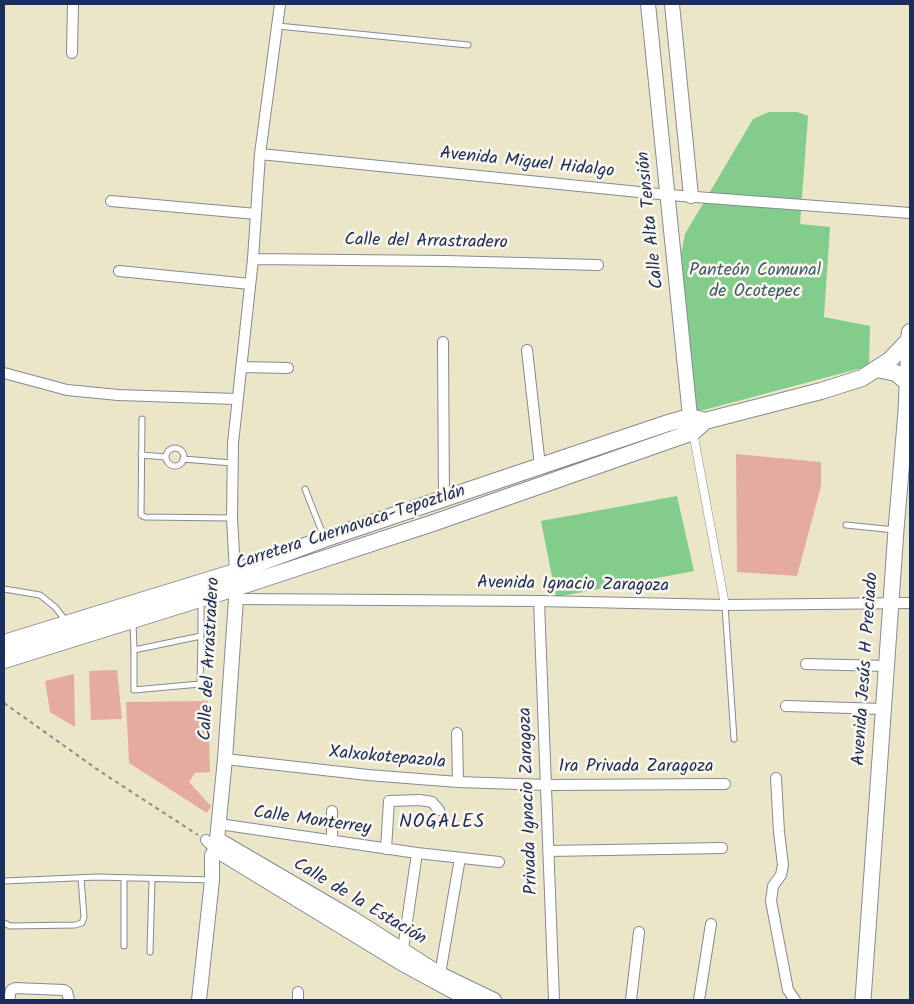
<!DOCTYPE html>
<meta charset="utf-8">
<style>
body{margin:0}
#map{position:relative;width:914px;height:1004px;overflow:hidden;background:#ece6c9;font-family:Kalam,sans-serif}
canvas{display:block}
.frame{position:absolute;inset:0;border:5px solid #1b2f5e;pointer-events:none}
</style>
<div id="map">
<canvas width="914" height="1004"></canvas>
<div class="frame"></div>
</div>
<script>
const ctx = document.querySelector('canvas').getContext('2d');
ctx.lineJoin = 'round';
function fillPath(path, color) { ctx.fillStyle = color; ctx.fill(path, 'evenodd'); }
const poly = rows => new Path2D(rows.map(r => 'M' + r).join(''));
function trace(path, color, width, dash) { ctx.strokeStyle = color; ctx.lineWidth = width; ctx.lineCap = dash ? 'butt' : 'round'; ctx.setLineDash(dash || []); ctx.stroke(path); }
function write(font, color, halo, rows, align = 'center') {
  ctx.font = font + ' Kalam,sans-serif'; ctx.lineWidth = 5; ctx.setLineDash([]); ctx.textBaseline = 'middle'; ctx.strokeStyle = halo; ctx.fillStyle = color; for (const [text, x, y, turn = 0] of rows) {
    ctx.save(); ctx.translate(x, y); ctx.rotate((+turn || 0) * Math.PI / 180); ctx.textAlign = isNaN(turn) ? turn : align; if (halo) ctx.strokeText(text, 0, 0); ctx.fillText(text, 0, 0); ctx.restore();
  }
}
fillPath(poly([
 [769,112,797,112,808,116,800,224,830,227,824,317,870,326,869,366,704,410,695,410,681,254,685,234,753,119],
 [677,496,694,571,556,597,541,521]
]), '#82cd8b');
fillPath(poly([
 [736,454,821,462,821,486,797,576,737,572],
 [117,670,122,719,91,720,89,671],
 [74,674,75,727,50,712,45,681],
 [208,701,210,772,195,773,189,782,211,806,207,813,129,763,126,702]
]), '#e4ab9e');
const service = poly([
 [278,26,468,45],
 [142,419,141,515,145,517,232,518],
 '166 457a9 9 0 1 1 18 0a9 9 0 1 1-18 0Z',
 [141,455,166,457],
 [183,459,232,463],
 [305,489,324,537],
 [846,525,895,530],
 [4,589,40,595,55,607,66,621],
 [725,605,734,739],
 [133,623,134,650,201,636,201,602],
 [134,650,134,690,200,684,201,636],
 [4,881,98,877,212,880],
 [4,923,10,926,75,925,82,923,84,917,81,878],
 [124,946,124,878],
 [150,952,152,879]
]);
const pedestrian = poly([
 [693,432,725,605]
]);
const minor = poly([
 [72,53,73,4],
 [260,154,669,195,910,213],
 [111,201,256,214],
 [253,259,445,261,598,265],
 [119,271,250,284],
 [443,342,444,500],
 [527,350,540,466],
 [241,367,288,368],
 [4,373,67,390,118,395,236,399],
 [235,572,232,518,233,443,253,259,260,154,280,4],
 [236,599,539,601,725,605,910,603],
 [539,601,554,1000],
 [806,664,886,666],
 [786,706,883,709],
 [457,733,458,782],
 [225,759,368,775,458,782,547,785,725,784],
 [776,778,779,832,783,865,781,875,773,886,771,901,788,990,795,1000],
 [219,824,417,853,499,862],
 [206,840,216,850],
 [332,841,332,811],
 [386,849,389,801,420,800,432,802,439,810],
 [548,851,722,848],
 [402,956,417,853],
 [440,974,460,858],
 [9,1000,11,990,15,988,64,990,67,992,69,1000],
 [298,1000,298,992],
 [631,1000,639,932],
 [699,1000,711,924]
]);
const tertiary = poly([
 [648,4,691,426],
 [672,4,691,196],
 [217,839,352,918,440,974,494,1000],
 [216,850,401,963,469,1000],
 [199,1000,212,880,212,855,216,850,225,759,236,599,235,578]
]);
const secondary = poly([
 [863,1000,896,530,906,412,909,340]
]);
const primary = poly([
 [877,369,896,373,908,383],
 [4,643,235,572,324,539,668,423,690,417,705,421,821,391,862,378,890,360,909,340,910,332],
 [4,660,235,588,433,523,693,432,705,421]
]);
trace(service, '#848a94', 7);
trace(pedestrian, '#848a94', 9);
trace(minor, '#848a94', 12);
trace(tertiary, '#848a94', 16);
trace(secondary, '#848a94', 17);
trace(primary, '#848a94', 18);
trace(poly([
 [4,703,101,772,198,835]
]), '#848a94', 2, [4, 4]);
trace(service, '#fff', 5);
trace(pedestrian, '#fff', 8);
trace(minor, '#fff', 10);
trace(tertiary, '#fff', 14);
trace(secondary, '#fff', 15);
trace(primary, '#fff', 16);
write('18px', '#1b2f5e', '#fbf7ec', [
 ["Avenida Miguel Hidalgo",527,164,6],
 ["Calle Alta Tensión",652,220,-96],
 ["Calle del Arrastradero",426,243,1],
 ["Carretera Cuernavaca-Tepoztlán",351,529,-18],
 ["Avenida Ignacio Zaragoza",573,586,1],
 ["Calle del Arrastradero",211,659,-87],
 ["Avenida Jesús H Preciado",867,669,-86],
 ["Xalxokotepazola",387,759,5],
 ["1ra Privada Zaragoza",636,768],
 ["Privada Ignacio Zaragoza",530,801,-92],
 ["Calle Monterrey",312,822,8],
 ["Calle de la Estación",359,903,31]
]);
write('18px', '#3a5e6c', '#fbf7ec', [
 ["Panteón Comunal",755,272],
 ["de Ocotepec",755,293]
]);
ctx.letterSpacing = '1px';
write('19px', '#1b2f5e', '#fbf7ec', [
 ["NOGALES",442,824]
]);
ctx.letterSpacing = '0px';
</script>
